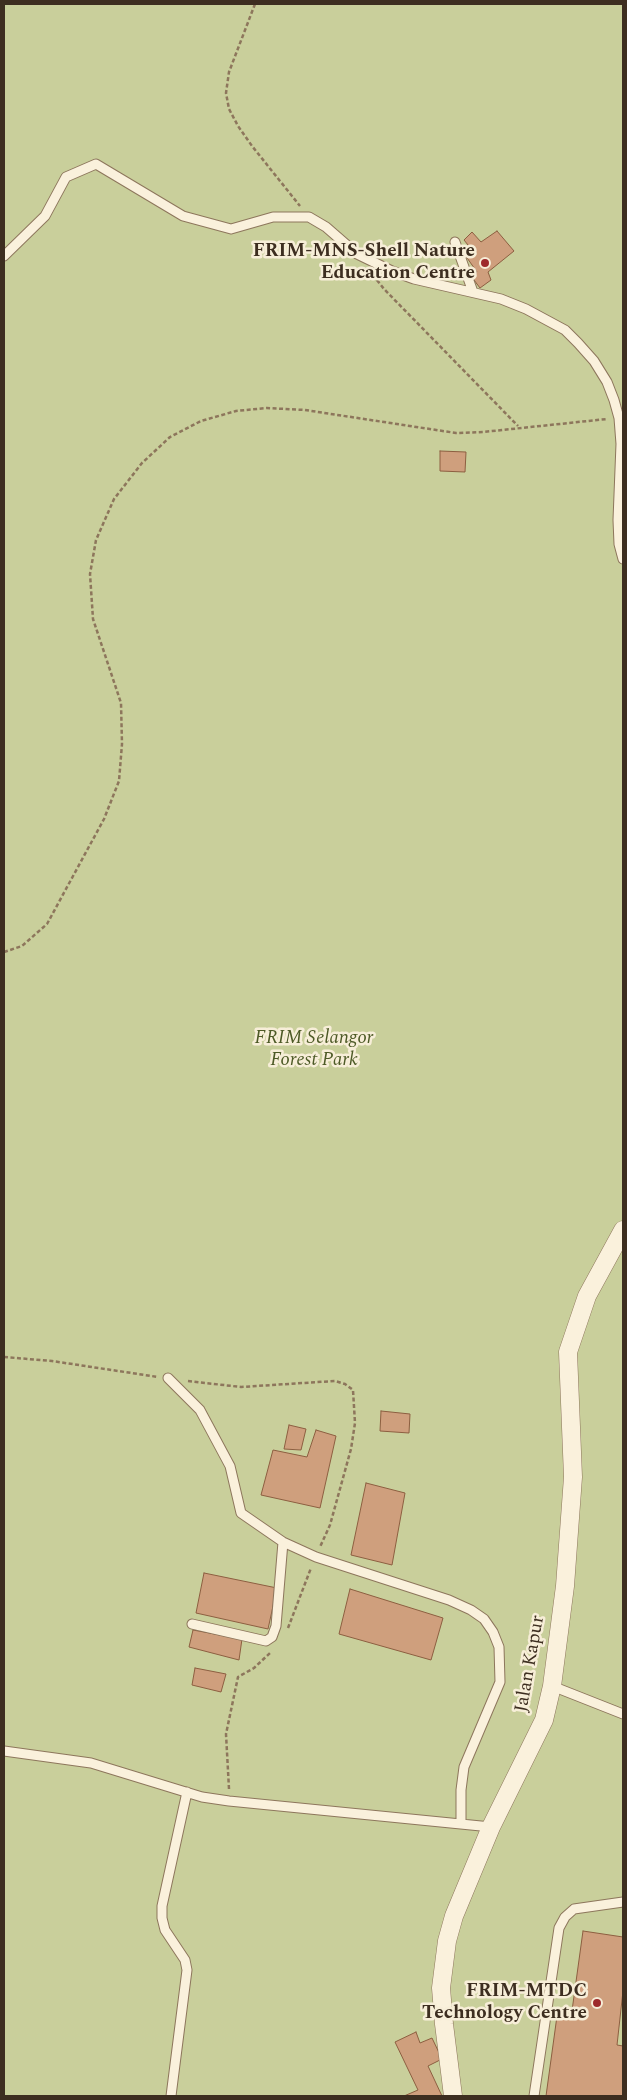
<!DOCTYPE html>
<style>
body{margin:0}
#map{position:relative;width:627px;height:2100px;overflow:hidden;background:#f0e4c8;font-family:Spectral,serif}
canvas{display:block}
.frame{position:absolute;inset:0;border:5px solid #3d2e20;pointer-events:none}
</style>
<div id="map">
<canvas width="627" height="2100"></canvas>
<div class="frame"></div>
</div>
<script>
const ctx = document.querySelector('canvas').getContext('2d');
ctx.lineJoin = 'round';
function fillPath(path, color) { ctx.fillStyle = color; ctx.fill(path, 'evenodd'); }
const poly = rows => new Path2D(rows.map(r => 'M' + r).join(''));
function trace(path, color, width, dash) { ctx.strokeStyle = color; ctx.lineWidth = width; ctx.lineCap = dash ? 'butt' : 'round'; ctx.setLineDash(dash || []); ctx.stroke(path); }
function write(font, color, halo, rows, align = 'center') {
  ctx.font = font + ' Spectral,serif'; ctx.lineWidth = 5; ctx.setLineDash([]); ctx.textBaseline = 'middle'; ctx.strokeStyle = halo; ctx.fillStyle = color; for (const [text, x, y, turn = 0] of rows) {
    ctx.save(); ctx.translate(x, y); ctx.rotate((+turn || 0) * Math.PI / 180); ctx.textAlign = isNaN(turn) ? turn : align; if (halo) ctx.strokeText(text, 0, 0); ctx.fillText(text, 0, 0); ctx.restore();
  }
}
fillPath(poly([
 [4,4,623,4,623,2096,4,2096]
]), '#c9cf9b');
const building = poly([
 [497,231,514,251,488,272,491,280,480,288,471,276,477,272,465,255,472,250,464,240,472,232,481,242,497,231],
 [440,451,466,452,465,472,440,471,440,451],
 [381,1411,410,1414,409,1433,380,1431,381,1411],
 [289,1425,306,1429,301,1450,284,1449,289,1425],
 [316,1430,336,1436,320,1508,261,1495,273,1450,307,1457,316,1430],
 [366,1483,405,1493,392,1565,351,1555,366,1483],
 [204,1573,277,1588,268,1629,196,1613,204,1573],
 [350,1589,443,1618,431,1660,339,1634,350,1589],
 [193,1630,242,1639,239,1660,189,1647,193,1630],
 [195,1668,226,1674,221,1692,192,1685,195,1668],
 [583,1931,623,1937,623,1991,617,2045,623,2046,623,2096,546,2096,557,2016,571,2018,583,1931],
 [416,2032,420,2043,432,2038,442,2059,428,2066,442,2096,404,2096,418,2090,395,2042,416,2032]
]);
fillPath(building, '#cf9f7d');
trace(building, '#8d5f41', 1);
const lane = poly([
 [455,242,473,292],
 [4,256,45,216,66,177,96,164,183,216,231,229,273,217,309,217,326,227,357,254,392,271,414,279,501,299,526,309,565,330,578,343,594,361,607,382,614,400,619,418,621,444,618,520,619,544,623,559],
 [168,1378,200,1410,230,1466,241,1513,283,1542,316,1557,449,1600,471,1610,484,1619,493,1632,499,1647,500,1682,464,1767,461,1790,461,1823],
 [192,1624,266,1641,272,1637,276,1626,283,1542],
 [552,1686,623,1714],
 [4,1751,91,1763,202,1797,229,1801,491,1827],
 [171,2096,187,1970,185,1960,165,1930,162,1918,162,1906,187,1792],
 [534,2096,559,1928,565,1917,574,1909,623,1902]
]);
const street = poly([
 [453,2096,444,2024,441,1988,447,1941,454,1916,491,1827,544,1720,552,1686,565,1586,573,1477,568,1352,587,1296,623,1230]
]);
trace(lane, '#8d765c', 11);
trace(street, '#8d765c', 19);
trace(poly([
 [255,4,229,72,226,93,229,109,238,126,252,146,300,206],
 [373,275,384,289,518,426],
 [4,952,22,946,47,924,104,819,119,781,122,744,121,703,93,619,90,574,96,540,114,499,142,463,170,437,201,421,236,411,267,408,305,410,456,433,483,432,607,419],
 [4,1357,52,1361,158,1377],
 [188,1381,241,1387,335,1381,345,1384,353,1390,355,1423,351,1449,330,1525,320,1547],
 [288,1628,311,1568],
 [229,1789,226,1734,238,1677,254,1668,270,1653]
]), '#8d765c', 2.5, [4, 2.5]);
trace(lane, '#faf1dc', 9);
trace(street, '#faf1dc', 18);
for (const [x, y, r, color] of [
 [485,263,5,"#9e2a2b"],
 [597,2003,5,"#9e2a2b"]
]) { const dot = new Path2D(); dot.arc(x, y, r, 0, 2 * Math.PI); ctx.fillStyle = color; ctx.fill(dot); trace(dot, '#f7eed8', 2); }
write('bold 19px', '#3d2e20', '#f7eed8', [
 ["FRIM-MNS-Shell Nature",475,252],
 ["Education Centre",475,274],
 ["FRIM-MTDC",587,1992],
 ["Technology Centre",587,2014]
], 'right');
write('italic 19px', '#4d5a26', '#f7eed8', [
 ["FRIM Selangor",314,1039],
 ["Forest Park",314,1061]
]);
write('19px', '#3d2e20', '#f7eed8', [
 ["Jalan Kapur",531,1664,-80]
]);
</script>
